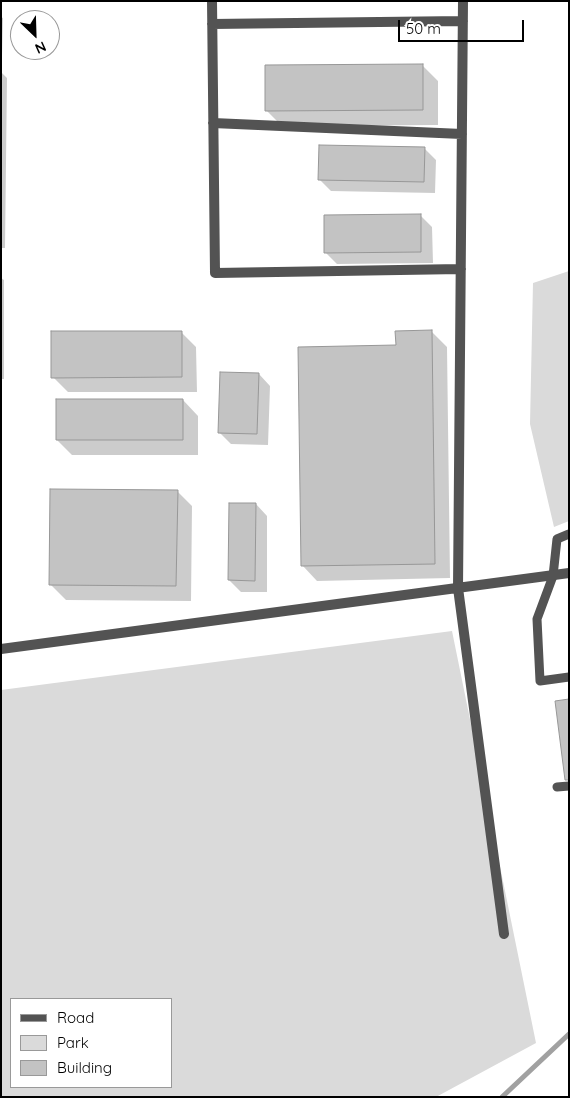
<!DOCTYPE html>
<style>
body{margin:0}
#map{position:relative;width:570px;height:1098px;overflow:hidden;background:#fff;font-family:Quicksand,sans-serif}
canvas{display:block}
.frame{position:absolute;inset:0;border:2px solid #000;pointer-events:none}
.legend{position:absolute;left:10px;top:998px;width:162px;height:90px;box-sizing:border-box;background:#fff;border:1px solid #999;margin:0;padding:6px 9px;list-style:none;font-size:15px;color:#000}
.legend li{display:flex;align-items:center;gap:10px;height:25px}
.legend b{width:25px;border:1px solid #999}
.north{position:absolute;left:10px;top:10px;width:50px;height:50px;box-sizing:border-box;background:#fff;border:1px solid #999;border-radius:50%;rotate:156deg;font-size:14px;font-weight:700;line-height:20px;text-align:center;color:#000}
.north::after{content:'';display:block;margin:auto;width:18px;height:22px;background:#000;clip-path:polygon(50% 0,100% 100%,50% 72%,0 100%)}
.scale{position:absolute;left:398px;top:20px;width:126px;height:22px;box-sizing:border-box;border:2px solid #000;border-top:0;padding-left:6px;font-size:15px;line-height:18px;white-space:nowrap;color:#000;-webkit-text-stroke:4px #fff;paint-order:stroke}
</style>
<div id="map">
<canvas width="570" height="1098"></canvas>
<div class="frame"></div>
<ul class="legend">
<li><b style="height:6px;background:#535353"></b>Road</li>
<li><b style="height:14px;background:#dadada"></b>Park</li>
<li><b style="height:14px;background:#c3c3c3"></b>Building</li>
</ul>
<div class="north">N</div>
<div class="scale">50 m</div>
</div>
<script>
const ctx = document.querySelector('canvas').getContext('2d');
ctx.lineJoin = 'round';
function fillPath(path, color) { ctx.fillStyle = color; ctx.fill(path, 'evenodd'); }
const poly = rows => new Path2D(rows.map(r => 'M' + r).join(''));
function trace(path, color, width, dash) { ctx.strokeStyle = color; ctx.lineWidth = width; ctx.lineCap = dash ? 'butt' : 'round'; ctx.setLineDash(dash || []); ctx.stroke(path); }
fillPath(poly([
 [569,271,569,521,554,527,530,424,533,283],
 [452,631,536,1043,436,1097,1,1097,1,690],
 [11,999,171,999,171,1087,11,1087]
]), '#dadada');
fillPath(poly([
 [1,17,3,18,2,56,1,56],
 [423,66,438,81,438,125,282,126,267,111],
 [1,72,7,78,5,248,1,248],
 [424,148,436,160,435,193,331,191,319,179],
 [420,215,432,227,433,263,337,264,326,253],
 [1,278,4,280,4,379,1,379],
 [181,332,196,347,197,392,68,392,53,377],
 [432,332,447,347,450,578,317,581,302,565,397,346],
 [259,374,270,386,268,445,231,444,219,432],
 [183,400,198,416,198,455,72,455,57,440],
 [177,491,192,506,191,601,66,600,50,584],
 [256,504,267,516,267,592,241,592,229,580]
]), '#0003');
trace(poly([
 [502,1097,569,1034]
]), '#a1a1a1', 5);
const building = poly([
 [423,64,423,110,265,111,265,65,423,64],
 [319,145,425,147,424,182,318,180,319,145],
 [421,214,421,252,324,253,324,215,421,214],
 [432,330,435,564,301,566,298,347,396,345,395,331,432,330],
 [51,331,182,331,182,377,51,378,51,331],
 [220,372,259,373,257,434,218,433,220,372],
 [56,399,183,399,183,440,56,440,56,399],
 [50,489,178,490,176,586,49,585,50,489],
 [229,503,256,503,255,581,228,580,229,503],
 [569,699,569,780,565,780,555,701,569,699]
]);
fillPath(building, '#c3c3c3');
trace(building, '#979797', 1);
trace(poly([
 [569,534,557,539,553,576,537,619,540,681,569,677],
 [557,787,569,786]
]), '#535353', 9);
trace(poly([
 [212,1,215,273,461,269],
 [463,1,458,588,504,934],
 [212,24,463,21],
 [213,123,462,134],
 [1,649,569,573]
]), '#535353', 10);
</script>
